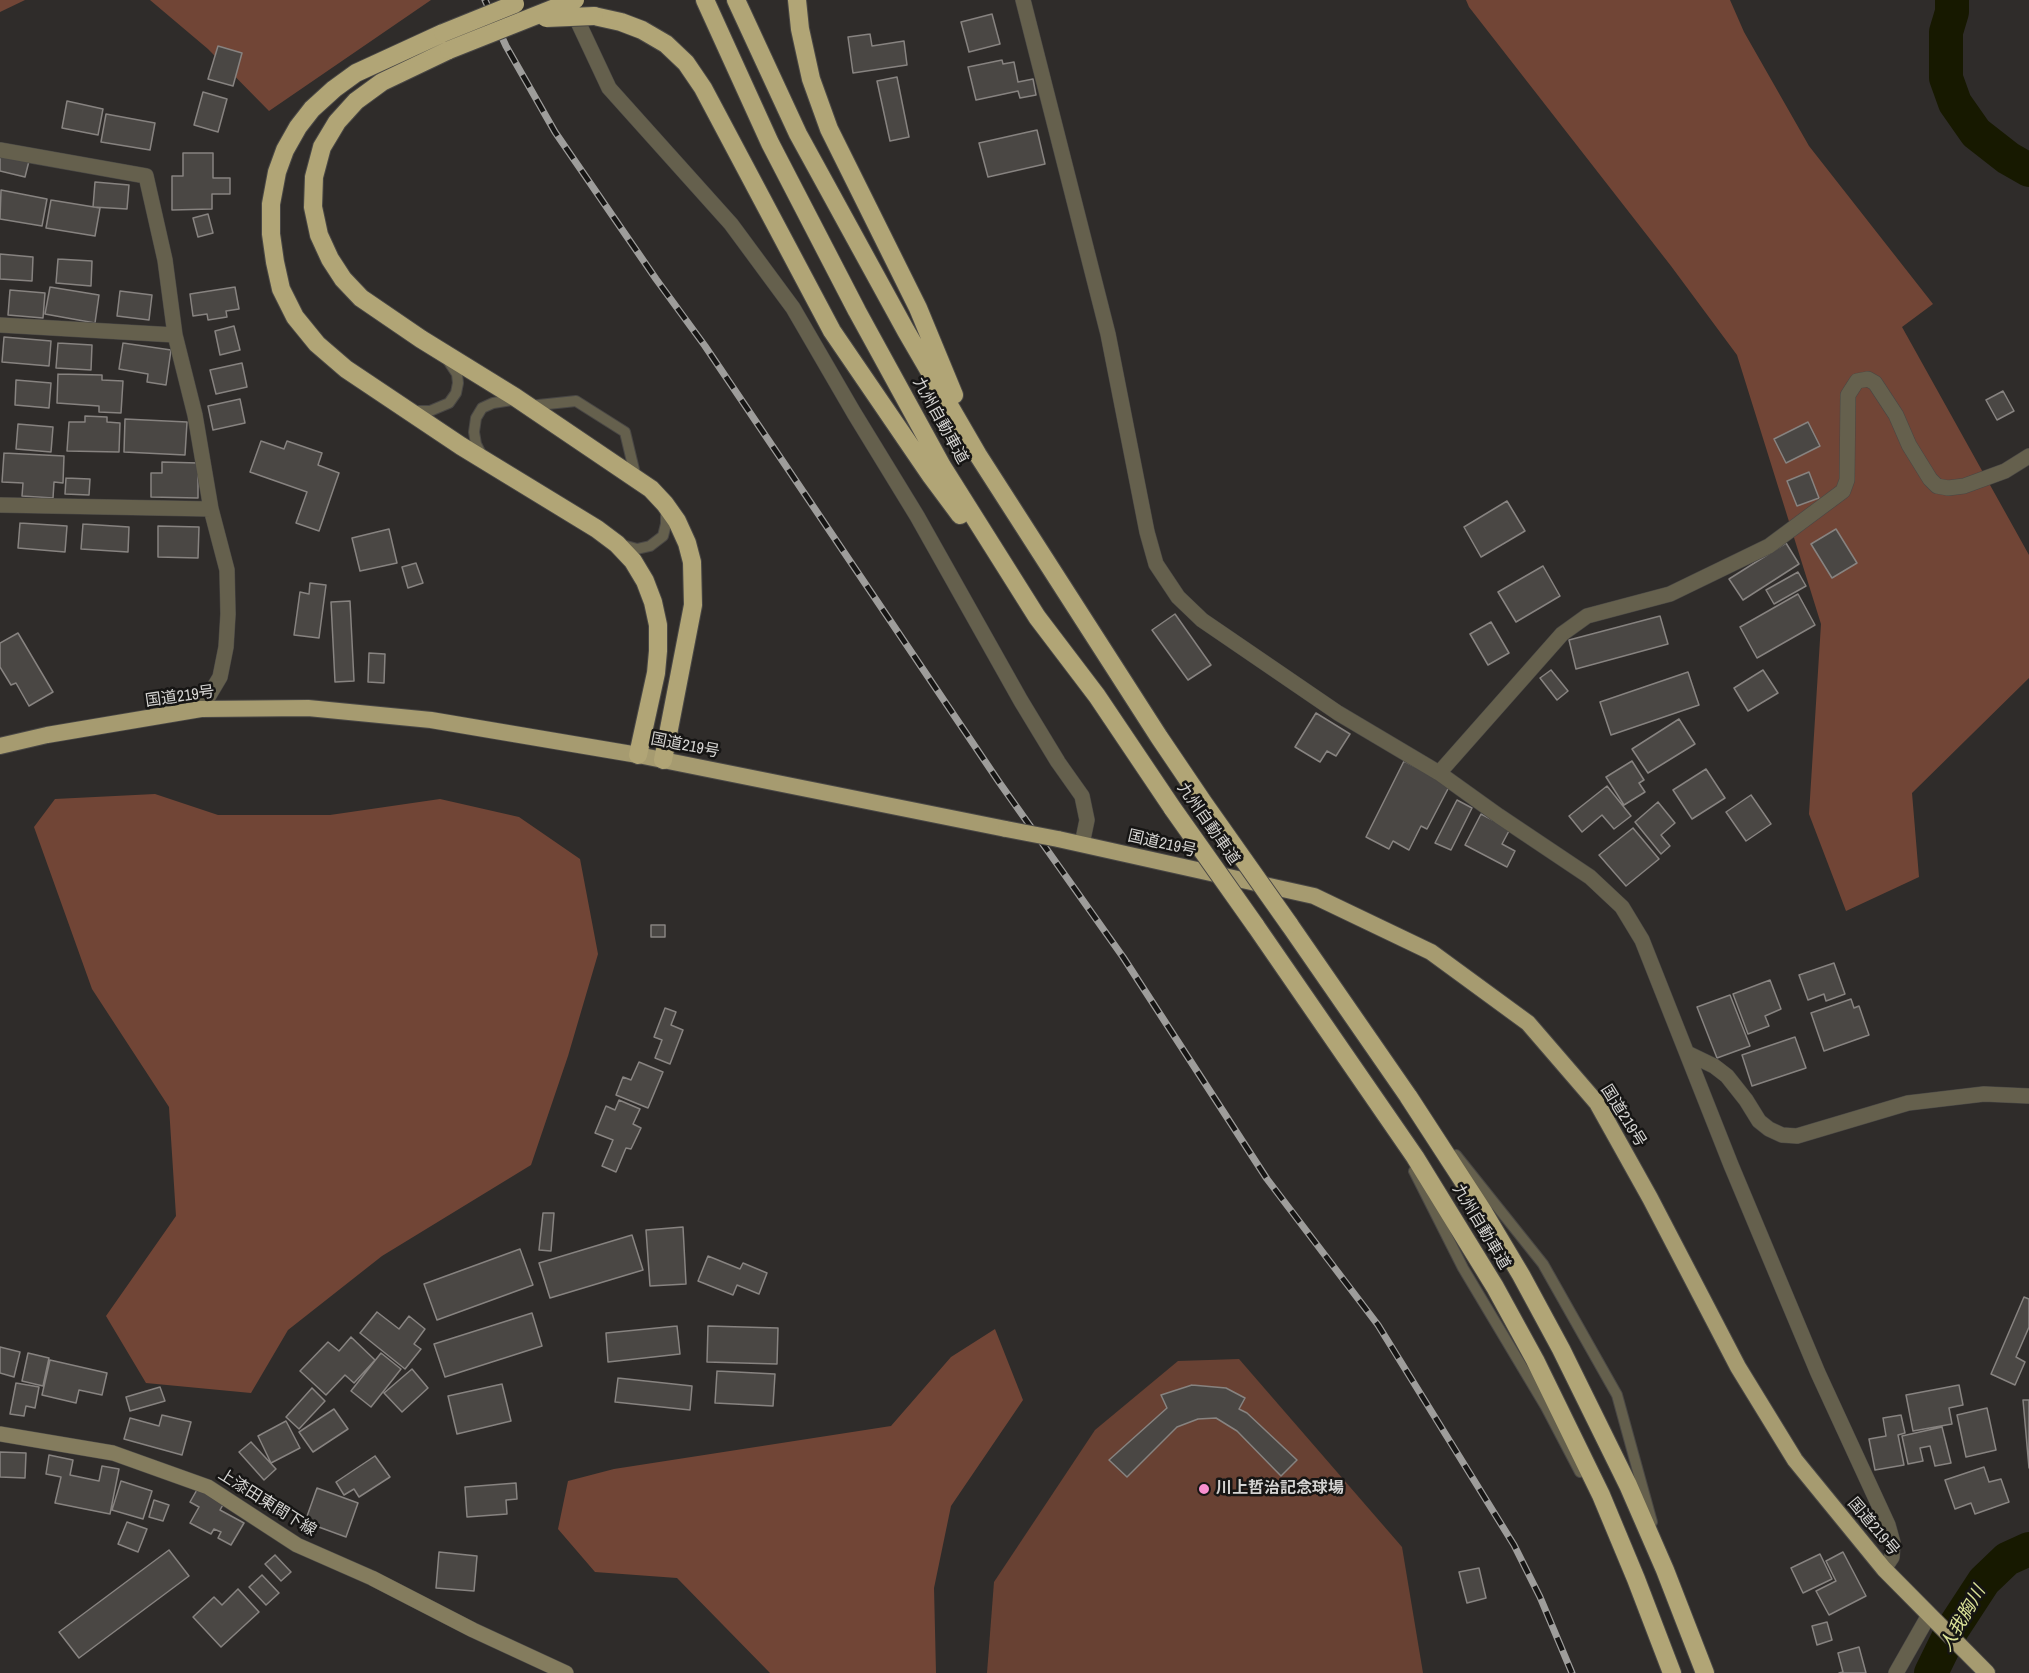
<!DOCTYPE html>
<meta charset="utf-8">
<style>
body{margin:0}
canvas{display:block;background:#2f2c2a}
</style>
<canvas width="2029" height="1673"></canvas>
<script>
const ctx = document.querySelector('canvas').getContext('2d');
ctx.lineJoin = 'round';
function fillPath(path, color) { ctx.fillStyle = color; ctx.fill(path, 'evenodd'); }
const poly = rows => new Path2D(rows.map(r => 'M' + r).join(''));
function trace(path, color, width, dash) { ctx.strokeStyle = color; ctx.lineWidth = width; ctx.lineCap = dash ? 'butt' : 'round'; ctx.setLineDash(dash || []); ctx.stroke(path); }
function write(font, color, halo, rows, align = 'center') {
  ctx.font = font + ' "Archivo Narrow","Noto Sans JP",sans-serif'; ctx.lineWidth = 5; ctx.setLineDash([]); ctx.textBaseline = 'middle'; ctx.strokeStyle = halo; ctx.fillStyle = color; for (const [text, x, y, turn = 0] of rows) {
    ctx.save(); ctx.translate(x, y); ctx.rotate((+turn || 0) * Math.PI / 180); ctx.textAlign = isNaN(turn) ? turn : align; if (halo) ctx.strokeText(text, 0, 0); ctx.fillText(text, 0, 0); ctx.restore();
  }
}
fillPath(poly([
 [1239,1359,1402,1547,1423,1673,987,1673,994,1582,1095,1430,1178,1361]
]), '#684133');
fillPath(poly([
 [0,0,25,0,0,12],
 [150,0,431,0,269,111,208,49],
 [1466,0,1730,0,1744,32,1809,146,1933,304,1902,327,2029,555,2029,678,1912,793,1919,877,1846,911,1809,814,1821,624,1737,355,1671,266,1469,7],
 [155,794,218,815,330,815,440,799,519,817,580,859,598,954,568,1056,531,1165,382,1256,288,1330,251,1393,146,1383,106,1316,176,1216,169,1107,92,989,34,827,55,799],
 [995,1329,1023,1400,951,1506,934,1588,936,1673,770,1673,677,1578,595,1572,558,1529,568,1481,614,1469,891,1426,951,1357]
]), '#714536');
trace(poly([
 [1952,0,1952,12,1946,32,1946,78,1955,103,1976,133,2008,158,2029,170],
 [1931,1673,1952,1630,1984,1581,2007,1559,2029,1549]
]), '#171900', 34);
const building = poly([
 [992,14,1000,44,969,52,961,22,992,14],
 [870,34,872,46,904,41,907,65,853,73,848,37,870,34],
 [218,46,242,53,233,86,208,79,218,46],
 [1002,60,1003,64,1014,62,1018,82,1033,79,1036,95,1020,98,1018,91,976,100,968,67,1002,60],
 [897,77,909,137,890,141,877,81,897,77],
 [203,92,227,99,218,132,194,125,203,92],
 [67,101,103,109,98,135,62,128,67,101],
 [106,114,155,123,150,150,101,142,106,114],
 [1037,130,1045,164,988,177,979,143,1037,130],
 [183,153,213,153,213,178,230,178,230,194,212,194,212,209,172,210,172,176,183,176,183,153],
 [0,155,29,161,25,177,0,171,0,155],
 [95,182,129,185,127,209,93,207,95,182],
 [1,190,47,199,42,226,0,219,1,190],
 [51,200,100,208,95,236,46,228,51,200],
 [208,214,213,233,198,237,193,218,208,214],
 [0,254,33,257,32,281,0,279,0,254],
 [58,259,92,261,91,286,56,283,58,259],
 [50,287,99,295,95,323,45,314,50,287],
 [235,287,239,309,226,311,227,317,208,320,207,314,193,316,190,294,235,287],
 [10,290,45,293,43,318,8,315,10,290],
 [120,291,152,295,149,320,117,316,120,291],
 [234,326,240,350,220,355,215,331,234,326],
 [4,337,51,341,49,366,2,362,4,337],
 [58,343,92,345,91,370,56,368,58,343],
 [123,343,171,350,166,385,147,382,148,374,119,369,123,343],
 [242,363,247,387,216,394,210,370,242,363],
 [58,374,102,375,102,380,123,381,121,413,99,412,99,406,57,403,58,374],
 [16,380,51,383,49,408,15,405,16,380],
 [2003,391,2014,411,1997,420,1986,400,2003,391],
 [240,399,245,423,213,430,208,406,240,399],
 [85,416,107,417,107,422,120,423,119,452,67,451,69,422,85,422,85,416],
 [125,419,187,422,185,455,124,452,125,419],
 [1808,422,1820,446,1786,463,1774,439,1808,422],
 [18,424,53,427,51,452,16,449,18,424],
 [261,441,284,449,287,441,322,453,318,465,339,473,319,531,296,523,307,492,250,472,261,441],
 [4,453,64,456,63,483,54,482,53,498,22,496,23,483,2,482,4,453],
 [162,462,198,463,198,498,151,497,151,473,162,473,162,462],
 [1809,472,1819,498,1797,506,1787,481,1809,472],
 [66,478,90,479,89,495,65,494,66,478],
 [1507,501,1525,531,1481,557,1464,527,1507,501],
 [20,523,67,526,65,552,18,548,20,523],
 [83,524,129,527,128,552,81,549,83,524],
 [158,526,199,527,198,558,158,557,158,526],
 [389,529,397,563,360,571,352,538,389,529],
 [1836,529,1857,563,1832,578,1811,544,1836,529],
 [1786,543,1799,564,1743,600,1729,579,1786,543],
 [416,563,423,583,408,588,402,567,416,563],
 [1543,566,1560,596,1516,622,1498,592,1543,566],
 [1798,572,1806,586,1774,604,1766,590,1798,572],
 [310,583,326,585,319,638,294,635,300,592,309,594,310,583],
 [1798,594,1815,625,1757,658,1740,627,1798,594],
 [350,601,354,681,335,682,331,602,350,601],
 [1175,614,1211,665,1188,680,1152,630,1175,614],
 [1660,616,1668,644,1576,669,1569,640,1660,616],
 [1491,622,1509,653,1488,665,1470,634,1491,622],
 [18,633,53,692,29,706,16,683,11,685,0,667,0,643,18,633],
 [369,653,385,654,384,683,368,682,369,653],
 [1551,670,1568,691,1557,700,1540,678,1551,670],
 [1763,670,1778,693,1748,711,1734,688,1763,670],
 [1688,672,1699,705,1611,735,1600,702,1688,672],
 [1316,713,1350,734,1336,756,1327,751,1320,762,1295,747,1316,713],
 [1679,719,1695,744,1648,773,1632,749,1679,719],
 [1404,761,1450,785,1427,829,1421,826,1409,850,1393,841,1389,849,1366,837,1404,761],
 [1632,761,1644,780,1639,783,1645,792,1624,805,1606,777,1632,761],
 [1706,769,1725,798,1692,819,1673,790,1706,769],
 [1607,786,1631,816,1614,829,1602,815,1582,832,1569,816,1607,786],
 [1751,795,1771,824,1746,841,1726,812,1751,795],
 [1457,800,1472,808,1451,850,1435,843,1457,800],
 [1658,802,1675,823,1661,835,1670,846,1661,854,1635,822,1658,802],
 [1481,814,1510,829,1502,844,1515,851,1507,867,1465,845,1481,814],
 [1633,828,1659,859,1626,886,1599,855,1633,828],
 [651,925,665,925,665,937,651,937,651,925],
 [1834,963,1845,994,1826,1001,1824,994,1808,1000,1799,975,1834,963],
 [1770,980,1781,1009,1765,1016,1769,1026,1748,1034,1733,994,1770,980],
 [1730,995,1750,1046,1717,1058,1697,1007,1730,995],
 [1851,999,1854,1008,1859,1006,1869,1035,1824,1051,1811,1013,1851,999],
 [665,1008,676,1012,671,1025,683,1030,670,1064,655,1058,662,1040,654,1037,665,1008],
 [1795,1037,1806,1068,1752,1086,1742,1055,1795,1037],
 [639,1062,663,1072,648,1108,616,1095,623,1077,631,1080,639,1062],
 [619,1100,640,1109,633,1124,641,1128,631,1149,626,1148,616,1172,602,1166,613,1140,595,1133,606,1106,615,1110,619,1100],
 [543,1213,554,1213,551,1251,539,1250,543,1213],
 [683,1227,686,1284,650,1286,646,1230,683,1227],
 [632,1235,643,1270,550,1298,539,1263,632,1235],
 [520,1249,533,1285,437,1320,424,1284,520,1249],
 [708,1256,740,1269,743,1263,767,1273,759,1294,737,1285,733,1295,698,1281,708,1256],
 [2024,1297,2029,1299,2029,1327,2016,1357,2025,1362,2015,1385,1991,1374,2024,1297],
 [377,1312,399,1329,409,1316,425,1329,414,1344,421,1349,405,1369,360,1333,377,1312],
 [532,1313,542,1346,445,1377,434,1344,532,1313],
 [677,1326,680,1354,608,1362,606,1333,677,1326],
 [708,1326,778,1328,777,1364,707,1362,708,1326],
 [351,1337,375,1360,354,1383,345,1375,326,1395,300,1371,328,1342,339,1351,351,1337],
 [0,1347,20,1352,14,1377,0,1373,0,1347],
 [28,1353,49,1358,43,1386,22,1381,28,1353],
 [381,1353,401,1369,371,1407,351,1391,381,1353],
 [50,1360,107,1373,102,1395,79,1390,76,1403,42,1395,50,1360],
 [412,1369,428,1388,402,1412,384,1393,412,1369],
 [717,1371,775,1374,773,1406,715,1403,717,1371],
 [618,1378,692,1386,690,1410,615,1402,618,1378],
 [16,1383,39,1387,35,1408,26,1406,24,1416,10,1414,16,1383],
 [502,1384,511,1421,457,1434,448,1396,502,1384],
 [1192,1385,1226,1388,1245,1398,1239,1409,1247,1413,1297,1460,1281,1476,1237,1431,1216,1418,1198,1419,1177,1427,1127,1477,1109,1460,1167,1408,1161,1395,1192,1385],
 [1959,1385,1963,1405,1949,1408,1952,1424,1913,1431,1906,1395,1959,1385],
 [160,1387,165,1401,130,1411,126,1397,160,1387],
 [312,1388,325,1401,299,1429,286,1417,312,1388],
 [2023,1400,2029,1400,2029,1468,2023,1400],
 [1987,1408,1996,1450,1966,1457,1957,1415,1987,1408],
 [334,1409,348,1429,313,1452,299,1432,334,1409],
 [162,1415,191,1422,182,1455,124,1439,130,1418,159,1426,162,1415],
 [1901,1415,1905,1433,1898,1435,1904,1465,1875,1470,1869,1439,1886,1436,1883,1418,1901,1415],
 [286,1421,300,1448,271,1463,258,1436,286,1421],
 [1942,1427,1951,1463,1935,1466,1930,1446,1920,1448,1923,1461,1908,1464,1902,1436,1942,1427],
 [251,1442,276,1469,264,1480,239,1452,251,1442],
 [0,1452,26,1453,25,1478,0,1477,0,1452],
 [49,1455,73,1460,70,1475,99,1481,102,1466,119,1469,110,1514,55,1503,61,1477,46,1474,49,1455],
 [375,1456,390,1477,359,1497,354,1489,344,1495,336,1482,375,1456],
 [1984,1467,1989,1482,2001,1479,2009,1502,1975,1514,1971,1503,1955,1509,1945,1480,1984,1467],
 [121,1481,152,1491,143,1519,112,1510,121,1481],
 [516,1483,517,1499,506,1500,507,1514,467,1517,465,1487,516,1483],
 [198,1488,224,1503,220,1510,244,1523,231,1545,218,1538,221,1532,214,1529,211,1534,190,1523,199,1507,190,1502,198,1488],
 [317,1488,358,1503,346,1537,305,1522,317,1488],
 [154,1500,169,1505,163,1521,149,1517,154,1500],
 [127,1522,147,1529,138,1552,118,1544,127,1522],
 [169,1550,189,1576,79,1658,59,1632,169,1550],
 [439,1552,477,1556,474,1591,436,1588,439,1552],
 [1843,1552,1866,1596,1829,1615,1816,1591,1836,1581,1826,1561,1843,1552],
 [1820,1554,1832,1579,1803,1593,1791,1568,1820,1554],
 [275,1555,291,1572,281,1581,265,1564,275,1555],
 [1479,1568,1486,1598,1467,1603,1459,1572,1479,1568],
 [262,1575,279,1593,266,1605,249,1587,262,1575],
 [238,1589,259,1612,221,1647,193,1617,214,1597,222,1605,238,1589],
 [1827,1622,1832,1640,1817,1645,1812,1626,1827,1622],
 [1859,1647,1866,1673,1839,1673,1843,1672,1838,1653,1859,1647]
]);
fillPath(building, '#4a4744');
trace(building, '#878380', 1.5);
const service = poly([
 [529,406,576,401,625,432,636,478],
 [411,411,430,411,449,403,456,393,458,383,457,374,447,359],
 [482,456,476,444,474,432,476,418,482,408,493,403,518,399],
 [619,544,637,549,650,546,663,536,666,524,666,507],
 [1456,1155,1543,1264,1617,1395,1652,1522],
 [1414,1171,1463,1268,1546,1407,1580,1472]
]);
const minor = poly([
 [1023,0,1108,334,1147,532,1156,564,1178,597,1202,620,1338,713,1439,773,1499,816,1590,877,1622,907,1642,940,1731,1165,1818,1373,1888,1525,1893,1543,1892,1557,1884,1569],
 [571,7,609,88,731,224,793,308,854,413,917,516,1021,701,1058,762,1082,796,1087,820,1082,844],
 [0,150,146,176,165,260,175,335,195,415,211,509,227,570,228,614,226,647,220,677,201,709],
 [0,325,175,335],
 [0,505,211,509],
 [1439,773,1562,634,1587,616,1670,594,1769,546,1843,491,1847,480,1848,395,1857,381,1868,379,1875,383,1896,415,1909,445,1930,479,1937,486,1948,488,1964,486,2005,471,2029,456],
 [1687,1053,1714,1066,1727,1076,1746,1100,1759,1121,1769,1129,1782,1135,1797,1136,1908,1103,1984,1094,2029,1096],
 [1896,1673,1929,1615]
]);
const secondary = poly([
 [0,1434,113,1453,208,1487,297,1545,372,1578,473,1630,566,1673]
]);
const trunk = poly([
 [0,746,47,735,201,709,308,708,431,720,638,755,1006,829],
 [1058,839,1314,896,1431,952,1528,1023,1597,1103,1650,1198,1738,1367,1795,1460,1884,1569,1987,1673]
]);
const motorway = poly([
 [705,0,770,143,857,311,942,466,1037,617,1097,696,1173,809],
 [736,0,798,134,906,331,978,455,1159,737,1205,805],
 [797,0,800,29,811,79,829,129,918,308,954,395],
 [594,16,621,22,642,30,666,44,686,63,703,88,832,331,931,476,960,515],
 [443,33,356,73,334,89,312,109,298,127,285,150,277,172,271,204,271,234,275,262,281,289,295,317,317,344,346,369,461,446,597,529,617,544,633,561,645,581,653,602,658,625,658,651,656,673,638,755],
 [449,50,382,82,356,101,337,122,322,147,314,177,313,207,319,235,330,259,343,279,361,298,421,339,515,397,651,489,665,504,677,521,687,543,692,562,693,605,663,760],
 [1289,924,1408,1096,1484,1213,1521,1275,1561,1349,1628,1485,1665,1570,1705,1673],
 [1255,925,1415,1157,1495,1287,1535,1360,1601,1495,1636,1579,1672,1673]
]);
trace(service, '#494745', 12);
trace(minor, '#494745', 16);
trace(secondary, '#494745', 16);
trace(trunk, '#494745', 18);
trace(motorway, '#494745', 20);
trace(service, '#65604d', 10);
trace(minor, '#65604d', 15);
trace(secondary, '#847c5e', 15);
trace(trunk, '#a69b70', 16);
trace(motorway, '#b1a576', 18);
const rail = poly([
 [485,0,506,46,555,132,656,279,705,346,999,782,1123,957,1267,1179,1378,1325,1514,1545,1540,1597,1572,1673]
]);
trace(rail, '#9e9d9b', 7);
trace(rail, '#161514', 4.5, [14]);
const trunkBridge = poly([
 [1006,829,1058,839]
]);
const motorwayBridge = poly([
 [546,18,594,16],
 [443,33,515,4],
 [449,50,575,0],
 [1205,805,1289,924],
 [1173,809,1255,925]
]);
trace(trunkBridge, '#494745', 18, []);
trace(motorwayBridge, '#494745', 20, []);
trace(trunkBridge, '#a69b70', 16);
trace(motorwayBridge, '#b1a576', 18);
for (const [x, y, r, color] of [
 [1204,1489,6,"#f790cf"]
]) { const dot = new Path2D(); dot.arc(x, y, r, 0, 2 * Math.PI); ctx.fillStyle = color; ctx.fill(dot); trace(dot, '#161514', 2); }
write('16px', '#d4d3d1', '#161514', [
 ["九州自動車道",940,421,61],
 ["国道219号",180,697,-8],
 ["国道219号",685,746,11],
 ["九州自動車道",1208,824,55],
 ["国道219号",1162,844,13],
 ["国道219号",1623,1116,58],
 ["九州自動車道",1481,1227,59],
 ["上漆田東間下線",267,1503,32],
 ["国道219号",1873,1527,50]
]);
write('bold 16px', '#d4d3d1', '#161514', [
 ["川上哲治記念球場",1216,1489]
], 'left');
write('italic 18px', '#dbe298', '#161514', [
 ["人我胸川",1963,1619,-60]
]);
</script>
